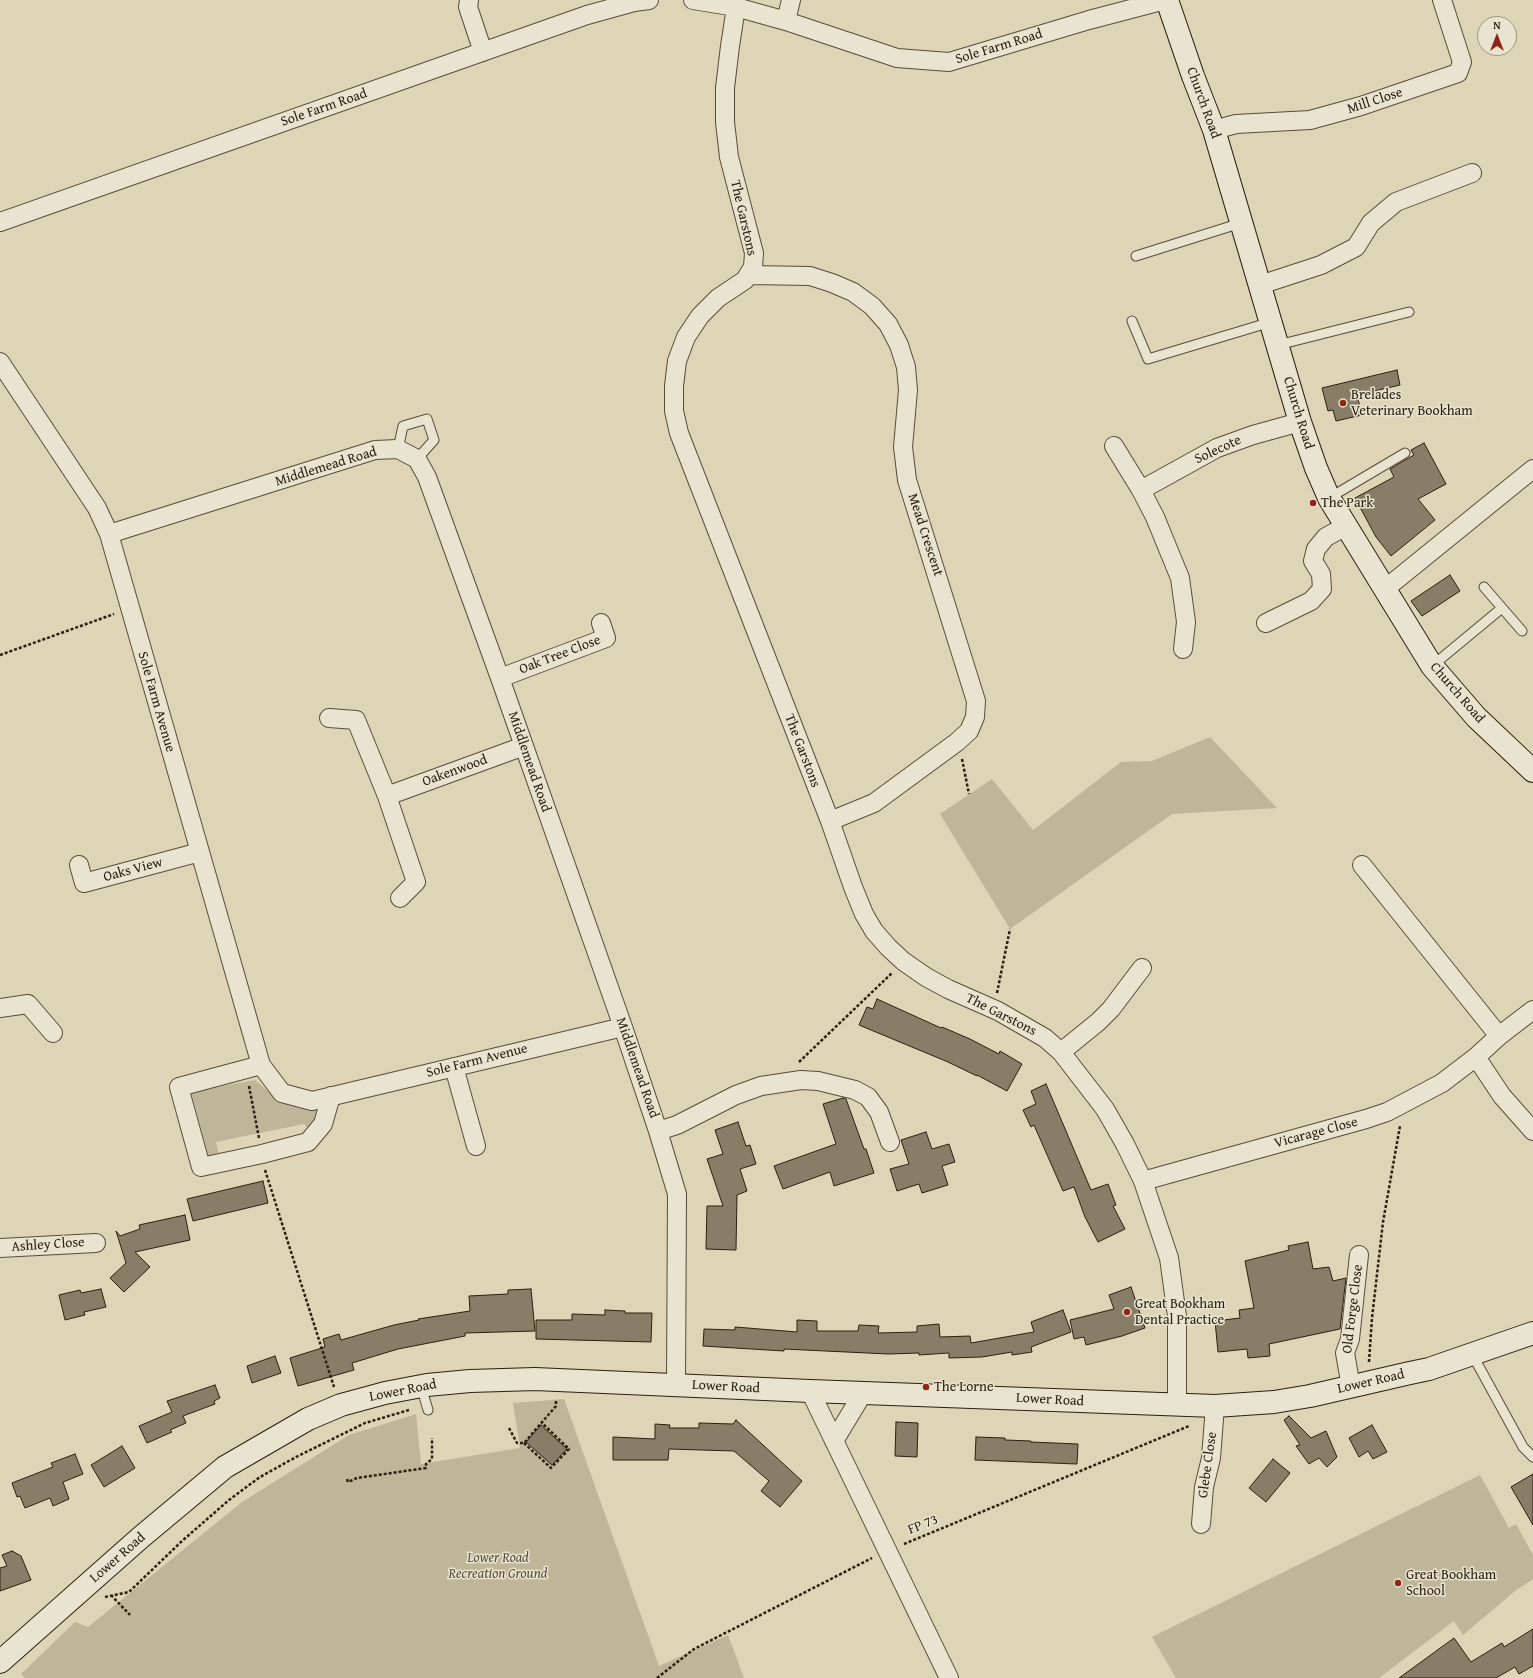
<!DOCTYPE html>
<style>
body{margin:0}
#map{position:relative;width:1533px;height:1678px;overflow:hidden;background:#ddd5b6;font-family:"Gentium Book Plus",serif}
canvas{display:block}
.north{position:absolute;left:1477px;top:16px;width:40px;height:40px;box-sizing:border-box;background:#e9e4d0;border:1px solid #9d9684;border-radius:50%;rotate:0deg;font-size:11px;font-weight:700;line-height:16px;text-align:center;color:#2b2011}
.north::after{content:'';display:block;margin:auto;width:14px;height:18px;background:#8f2418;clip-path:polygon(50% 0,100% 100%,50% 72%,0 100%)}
</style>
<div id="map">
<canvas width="1533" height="1678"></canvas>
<div class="north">N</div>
</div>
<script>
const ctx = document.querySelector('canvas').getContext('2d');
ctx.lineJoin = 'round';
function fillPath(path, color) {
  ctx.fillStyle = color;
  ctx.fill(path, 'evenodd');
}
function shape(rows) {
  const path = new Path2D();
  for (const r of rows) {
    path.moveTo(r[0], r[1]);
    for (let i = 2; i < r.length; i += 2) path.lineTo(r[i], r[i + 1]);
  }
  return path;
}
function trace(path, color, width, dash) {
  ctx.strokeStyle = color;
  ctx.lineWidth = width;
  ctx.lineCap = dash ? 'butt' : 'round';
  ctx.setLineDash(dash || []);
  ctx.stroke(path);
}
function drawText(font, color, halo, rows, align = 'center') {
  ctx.font = font + ' "Gentium Book Plus",serif';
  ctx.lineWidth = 3;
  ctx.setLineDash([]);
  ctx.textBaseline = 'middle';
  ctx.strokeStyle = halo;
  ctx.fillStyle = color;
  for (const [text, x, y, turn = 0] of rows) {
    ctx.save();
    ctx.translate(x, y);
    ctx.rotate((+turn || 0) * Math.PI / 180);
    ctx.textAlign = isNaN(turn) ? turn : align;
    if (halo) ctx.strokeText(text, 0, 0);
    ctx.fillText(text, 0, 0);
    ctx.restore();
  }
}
fillPath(shape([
 [1210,737,1277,808,1172,814,1010,929,940,814,992,779,1033,830,1121,762,1152,761],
 [255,1080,282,1103,317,1108,316,1121,307,1127,304,1124,216,1142,219,1155,209,1158,191,1092],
 [564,1399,659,1666,728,1635,744,1678,25,1678,21,1674,75,1622,88,1627,242,1502,349,1435,416,1414,421,1464,520,1448,513,1403],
 [1480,1475,1509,1528,1516,1524,1533,1555,1533,1579,1515,1591,1463,1635,1454,1621,1379,1678,1176,1678,1152,1637]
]), '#bfb69a');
const building = shape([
 [1397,370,1400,385,1357,395,1362,415,1336,421,1333,410,1328,411,1322,388,1397,370],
 [1424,443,1446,484,1418,499,1435,520,1391,556,1376,537,1355,498,1394,477,1390,469,1414,455,1411,450,1424,443],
 [1450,575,1460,591,1422,616,1411,601,1450,575],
 [877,999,941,1028,942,1027,970,1039,999,1054,1000,1051,1022,1064,1007,1091,977,1075,977,1076,948,1062,859,1025,867,1007,873,1009,877,999],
 [1046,1084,1091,1190,1108,1184,1116,1205,1113,1206,1125,1229,1098,1242,1085,1217,1074,1187,1063,1191,1034,1125,1031,1127,1023,1110,1036,1104,1031,1091,1046,1084],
 [843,1098,846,1099,864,1149,866,1149,874,1173,834,1186,830,1172,783,1189,774,1166,836,1144,823,1104,843,1098],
 [738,1122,746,1146,750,1145,756,1164,740,1169,747,1191,737,1195,736,1250,706,1249,707,1206,723,1206,707,1159,723,1154,715,1130,738,1122],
 [926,1132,932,1149,949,1144,955,1162,942,1166,948,1185,922,1193,919,1184,897,1191,890,1169,909,1164,901,1140,926,1132],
 [263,1181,268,1203,193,1221,187,1199,263,1181],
 [185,1215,190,1240,135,1252,150,1267,124,1292,110,1278,126,1263,116,1231,120,1236,140,1229,139,1225,185,1215],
 [1308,1242,1313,1269,1329,1267,1333,1281,1346,1278,1340,1329,1269,1344,1270,1356,1248,1358,1247,1349,1218,1352,1215,1321,1240,1318,1239,1310,1254,1308,1245,1261,1289,1250,1288,1246,1308,1242],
 [1131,1287,1145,1328,1122,1336,1086,1345,1084,1337,1074,1339,1070,1320,1114,1309,1109,1295,1131,1287],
 [101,1289,106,1307,84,1312,85,1315,65,1320,59,1295,80,1290,81,1293,101,1289],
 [531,1289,535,1331,465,1333,465,1336,398,1349,352,1363,354,1370,298,1386,290,1358,325,1347,323,1339,339,1334,341,1340,394,1325,419,1320,418,1319,470,1311,469,1296,508,1294,508,1290,531,1289],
 [605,1310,625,1311,625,1313,652,1313,651,1342,536,1339,536,1320,572,1320,572,1314,605,1315,605,1310],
 [1063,1310,1071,1332,1031,1347,1032,1352,1012,1355,1012,1352,982,1357,949,1358,949,1353,919,1355,919,1353,888,1354,784,1349,784,1351,703,1346,704,1329,735,1330,735,1327,797,1332,797,1320,817,1321,817,1331,858,1331,859,1325,879,1326,878,1333,917,1332,917,1326,939,1324,940,1337,970,1336,971,1343,1034,1332,1031,1322,1063,1310],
 [275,1356,281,1373,252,1383,247,1366,275,1356],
 [215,1385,220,1398,214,1401,215,1404,183,1416,186,1423,170,1430,172,1432,147,1443,139,1426,172,1412,167,1401,215,1385],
 [1289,1416,1311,1438,1326,1431,1337,1457,1327,1467,1319,1458,1309,1464,1296,1446,1300,1445,1284,1420,1289,1416],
 [736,1420,802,1481,780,1507,761,1491,769,1481,734,1451,669,1449,668,1460,613,1460,613,1437,655,1439,655,1424,670,1425,669,1428,699,1428,699,1423,733,1424,736,1420],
 [896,1422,918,1423,917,1457,895,1456,896,1422],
 [541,1425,567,1449,552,1465,526,1442,541,1425],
 [1372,1425,1387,1452,1373,1459,1368,1451,1359,1457,1349,1438,1372,1425],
 [976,1437,1005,1438,1005,1440,1031,1441,1031,1442,1078,1444,1077,1464,975,1460,976,1437],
 [122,1446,135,1468,104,1487,91,1465,122,1446],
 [75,1454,83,1474,63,1482,69,1499,53,1506,50,1498,25,1508,20,1496,17,1497,12,1483,53,1467,51,1463,75,1454],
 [1273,1459,1290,1473,1266,1502,1249,1488,1273,1459],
 [1533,1474,1533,1525,1511,1487,1533,1474],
 [12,1551,21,1556,31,1580,0,1591,0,1568,7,1566,2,1555,12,1551],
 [1533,1629,1533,1666,1519,1674,1515,1667,1496,1678,1399,1678,1454,1638,1471,1662,1502,1643,1504,1647,1533,1629]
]);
fillPath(building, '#887e67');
trace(building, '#2b2011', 1);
const lane = shape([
 [1136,256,1241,223],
 [1132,321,1148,359,1271,322],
 [1278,345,1409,312],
 [398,449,403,426,427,419,434,440,417,459],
 [1329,498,1405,453],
 [1484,587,1522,631],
 [1432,666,1502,608],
 [1472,1354,1523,1447,1533,1457],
 [421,1386,428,1410]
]);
const street = shape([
 [469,0,468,7,483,52],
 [693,0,736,7,786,21,897,58,949,62,1089,20,1165,0],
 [736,7,730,46,725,88,725,122,729,157,754,253,753,267,745,280,718,298,700,316,686,337,677,361,674,386,674,411,679,433,830,821,853,887,864,914,874,931,888,947,903,961,926,977,948,989,998,1011,1045,1038,1061,1052,1105,1109,1125,1144,1143,1181,1169,1258,1177,1316,1177,1406],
 [786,21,791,0],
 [1214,130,1236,124,1310,120,1361,106,1458,73,1462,62,1442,0],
 [0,222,587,15,634,2,649,0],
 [749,275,810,276,832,283,853,292,872,306,888,324,899,345,906,367,908,390,903,447,907,480,976,701,975,717,969,731,957,742,874,803,830,821],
 [1260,285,1321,265,1356,247,1371,223,1396,202,1472,173],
 [0,362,97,508,109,534,261,1065,282,1093,312,1101,623,1027],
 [1114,446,1141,490,1155,517,1180,578,1186,622,1183,649],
 [1141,490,1217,448,1253,435,1300,422],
 [109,534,375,450,398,449,417,459,427,477,500,678,623,1027,658,1131,677,1194,676,1385],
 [1385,589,1533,469],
 [1266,623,1311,601,1322,589,1321,574,1313,561,1316,549,1326,537,1346,526],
 [500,678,606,638,601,623],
 [329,718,356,720,387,796,524,746],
 [387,796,416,882,400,898],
 [79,865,84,883,200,852],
 [0,1008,28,1004,53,1033],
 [1499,1036,1533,1010],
 [1061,1052,1098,1022,1111,1009,1142,968],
 [1476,1057,1502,1096,1533,1131],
 [261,1065,179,1087,201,1167,262,1154,308,1142,323,1124,331,1096],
 [454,1067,476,1146],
 [658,1131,677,1125,736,1095,761,1086,801,1080,818,1081,855,1090,868,1097,879,1112,890,1142],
 [1143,1181,1366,1119,1387,1112,1442,1083,1476,1057,1499,1036,1362,865],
 [0,1248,96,1243],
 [1351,1387,1345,1353,1350,1339,1359,1255],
 [810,1391,949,1678],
 [834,1441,863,1393],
 [1201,1524,1204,1487,1211,1458,1215,1406]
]);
const secondary = shape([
 [1167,0,1193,76,1214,130,1300,422,1316,468,1329,498,1432,666,1476,717,1533,771],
 [0,1662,140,1538,225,1467,308,1419,341,1405,385,1393,427,1385,470,1381,535,1379,810,1391,1215,1406,1274,1402,1310,1396,1410,1373,1429,1369,1533,1333]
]);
trace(lane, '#584d3a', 11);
trace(street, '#584d3a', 20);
trace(secondary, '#2b2011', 24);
trace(shape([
 [0,655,114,614],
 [962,759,969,794],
 [997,993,1010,929],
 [799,1062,892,973],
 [249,1086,259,1138],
 [265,1170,334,1387],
 [1369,1362,1372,1318,1383,1222,1400,1126],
 [509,1428,517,1443,524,1443,556,1406,556,1399],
 [524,1443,551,1468,569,1449,542,1423],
 [347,1479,348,1482,357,1478,426,1468,426,1464,432,1459,432,1438],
 [904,1544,1189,1426],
 [111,1595,130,1615],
 [105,1597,129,1592,182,1541,229,1500,260,1477,296,1457,365,1423,409,1410],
 [657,1678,694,1649,872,1558]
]), '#2b2011', 2.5, [3, 2]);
trace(lane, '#e9e4d0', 9);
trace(street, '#e9e4d0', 18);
trace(secondary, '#e9e4d0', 22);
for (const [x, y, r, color] of [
 [1343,403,4,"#8f2418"],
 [1313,503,4,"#8f2418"],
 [1127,1312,4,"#8f2418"],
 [926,1387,4,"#8f2418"],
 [1398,1583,4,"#8f2418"]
]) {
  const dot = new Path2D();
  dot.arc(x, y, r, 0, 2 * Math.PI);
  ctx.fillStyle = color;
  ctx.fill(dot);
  trace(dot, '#e9e4d0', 1.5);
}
drawText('14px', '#2b2011', '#e9e4d0', [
 ["Sole Farm Road",999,47,-17],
 ["Mill Close",1375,101,-18],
 ["Church Road",1203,103,70],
 ["Sole Farm Road",324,108,-19],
 ["The Garstons",743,218,77],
 ["Church Road",1298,413,73],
 ["Solecote",1218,450,-25],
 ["Middlemead Road",326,467,-17],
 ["Mead Crescent",925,535,72],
 ["Oak Tree Close",560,655,-21],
 ["Church Road",1457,693,49],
 ["Sole Farm Avenue",156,702,74],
 ["The Garstons",802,751,69],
 ["Middlemead Road",529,762,71],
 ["Oakenwood",455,771,-20],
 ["Oaks View",133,870,-15],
 ["The Garstons",1001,1015,27],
 ["Sole Farm Avenue",477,1061,-14],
 ["Middlemead Road",637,1068,71],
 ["Vicarage Close",1316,1133,-15],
 ["Ashley Close",48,1245,-4],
 ["Old Forge Close",1353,1309,-83],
 ["Lower Road",1371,1382,-13],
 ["Lower Road",726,1387,3],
 ["Lower Road",403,1391,-11],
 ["Lower Road",1050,1400,3],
 ["Glebe Close",1208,1465,-82],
 ["FP 73",923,1525,-22],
 ["Lower Road",118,1558,-41]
]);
drawText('14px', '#2b2011', '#e9e4d0', [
 ["Brelades",1351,395],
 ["Veterinary Bookham",1351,411],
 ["The Park",1321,503],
 ["Great Bookham",1135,1304],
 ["Dental Practice",1135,1320],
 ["The Lorne",934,1387],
 ["Great Bookham",1406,1575],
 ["School",1406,1591]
], 'left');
drawText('italic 14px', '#574d3a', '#e9e4d0', [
 ["Lower Road",498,1558],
 ["Recreation Ground",498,1574]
]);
</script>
